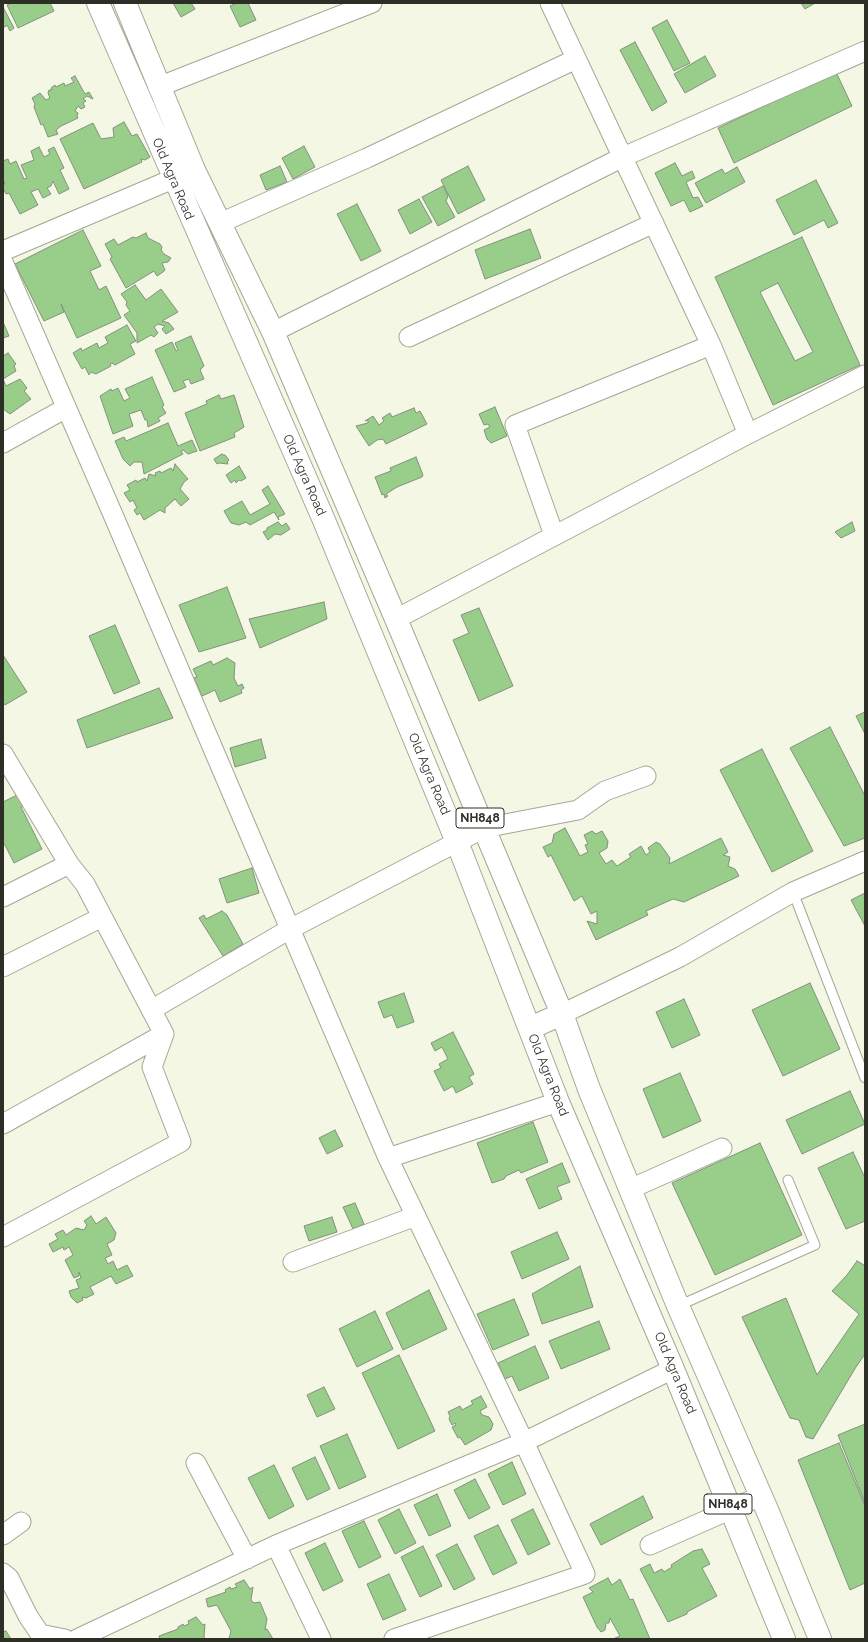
<!DOCTYPE html>
<style>
body{margin:0}
#map{position:relative;width:868px;height:1642px;overflow:hidden;background:#f3f7e3;font-family:Raleway,sans-serif}
canvas{display:block}
.frame{position:absolute;inset:0;border:4px solid #2d2f27;pointer-events:none}
</style>
<div id="map">
<canvas width="868" height="1642"></canvas>
<div class="frame"></div>
</div>
<script>
const ctx = document.querySelector('canvas').getContext('2d');
ctx.lineJoin = 'round';
function fillPath(path, color) {
  ctx.fillStyle = color;
  ctx.fill(path, 'evenodd');
}
function shape(rows) {
  const path = new Path2D();
  for (const r of rows) {
    path.moveTo(r[0], r[1]);
    for (let i = 2; i < r.length; i += 2) path.lineTo(r[i], r[i + 1]);
  }
  return path;
}
function trace(path, color, width, dash) {
  ctx.strokeStyle = color;
  ctx.lineWidth = width;
  ctx.lineCap = dash ? 'butt' : 'round';
  ctx.setLineDash(dash || []);
  ctx.stroke(path);
}
function drawText(font, color, halo, rows, align = 'center') {
  ctx.font = font + ' Raleway,sans-serif';
  ctx.lineWidth = 3;
  ctx.setLineDash([]);
  ctx.textBaseline = 'middle';
  ctx.strokeStyle = halo;
  ctx.fillStyle = color;
  for (const [text, x, y, turn = 0] of rows) {
    ctx.save();
    ctx.translate(x, y);
    ctx.rotate((+turn || 0) * Math.PI / 180);
    ctx.textAlign = isNaN(turn) ? turn : align;
    if (halo) ctx.strokeText(text, 0, 0);
    ctx.fillText(text, 0, 0);
    ctx.restore();
  }
}
const building = shape([
 [12,3,50,3,54,11,18,28,7,5,12,3],
 [173,3,191,3,195,9,181,17,173,3],
 [237,3,248,3,256,20,240,27,230,6,237,3],
 [801,3,815,3,805,9,801,3],
 [3,7,14,28,10,31,7,25,5,27,3,26,3,7],
 [667,20,690,63,674,71,652,28,667,20],
 [635,42,667,102,652,111,620,50,635,42],
 [705,56,716,76,685,93,674,74,705,56],
 [836,72,852,106,734,163,718,128,836,72],
 [75,76,85,94,89,92,93,99,87,96,83,99,86,101,83,103,85,107,81,109,78,106,75,111,78,113,77,116,78,118,61,126,56,130,58,134,48,137,43,124,41,125,34,107,35,104,32,98,40,93,46,100,50,98,48,93,49,90,52,90,51,88,55,85,56,87,64,83,65,86,74,82,71,78,75,76],
 [124,122,132,136,137,134,150,157,145,160,141,159,142,162,84,189,60,139,93,123,101,139,114,137,113,128,124,122],
 [304,146,315,167,293,179,282,158,304,146],
 [39,147,44,157,50,154,48,150,54,147,64,168,60,170,69,189,59,194,53,181,51,186,47,188,51,194,43,198,38,189,31,192,38,205,20,214,9,193,6,194,3,188,3,185,5,184,3,179,3,161,8,159,10,164,16,161,24,179,27,178,21,165,34,160,31,151,39,147],
 [675,163,682,176,692,171,695,178,686,182,693,198,698,197,703,206,690,212,684,200,671,206,655,173,675,163],
 [280,166,287,182,266,190,260,175,280,166],
 [468,166,485,200,458,214,441,180,468,166],
 [737,167,745,182,706,203,695,183,722,169,725,174,737,167],
 [816,180,838,223,828,228,824,220,794,235,776,200,816,180],
 [443,186,448,196,446,201,455,217,438,226,422,197,443,186],
 [419,199,432,222,410,234,398,210,419,199],
 [357,204,381,251,361,261,337,214,357,204],
 [530,229,541,258,485,279,475,250,530,229],
 [83,230,101,266,90,271,99,290,106,286,121,318,77,338,61,304,64,312,44,321,15,264,83,230],
 [146,233,148,238,160,244,162,247,161,250,164,254,171,258,168,262,162,263,165,270,163,272,157,276,154,271,126,288,110,259,112,257,105,244,114,239,118,245,133,237,136,238,146,233],
 [802,237,860,365,773,405,715,277,802,237],
 [778,283,813,352,795,361,760,292,778,283],
 [135,285,146,300,161,289,178,312,162,321,169,323,174,329,166,334,162,329,165,326,158,324,154,327,158,333,154,337,151,335,137,343,137,333,124,315,130,311,126,305,127,302,121,294,135,285],
 [3,322,9,336,3,338,3,322],
 [127,325,136,341,130,344,135,354,115,365,112,363,110,364,111,366,96,374,91,372,89,375,85,367,82,369,73,353,81,348,82,351,97,343,99,348,108,343,105,337,127,325],
 [191,336,204,366,200,370,204,379,191,384,189,379,183,381,186,387,174,392,155,350,172,342,176,351,178,350,175,343,191,336],
 [8,353,16,364,14,366,16,371,3,379,3,356,8,353],
 [152,377,164,405,162,407,166,413,158,418,160,421,148,427,147,420,145,420,141,410,129,414,133,426,113,434,100,396,111,389,112,391,118,388,124,401,130,398,125,389,152,377],
 [3,379,6,386,20,379,27,388,24,391,31,399,10,414,3,409,3,379],
 [219,395,221,399,234,395,244,427,234,433,235,437,200,451,185,413,207,404,206,401,219,395],
 [495,407,507,436,491,443,487,439,484,430,490,427,488,424,484,425,479,414,495,407],
 [414,408,416,413,420,411,427,424,386,444,383,439,377,440,369,446,356,426,368,423,368,420,365,421,373,416,379,425,384,421,382,418,390,413,392,417,414,408],
 [168,423,178,446,192,440,197,451,188,454,183,450,181,451,183,454,144,474,142,462,134,462,130,466,123,459,115,441,124,437,126,441,168,423],
 [222,454,223,455,225,455,229,460,227,462,228,464,219,463,217,464,214,459,222,454],
 [416,457,423,475,422,477,397,487,386,494,388,496,385,498,384,494,382,495,375,477,391,471,390,468,416,457],
 [175,464,188,479,184,482,180,489,189,499,181,506,175,499,165,508,165,513,160,510,144,520,140,513,137,515,134,510,137,508,133,500,130,502,124,493,130,490,127,485,136,480,137,482,145,478,147,481,149,474,156,476,155,473,160,471,161,473,171,468,173,471,175,464],
 [239,466,246,478,241,481,239,480,236,483,235,480,231,483,226,475,239,466],
 [268,486,285,514,278,517,279,520,274,512,250,525,246,522,239,525,231,523,224,511,242,501,250,515,270,504,262,490,268,486],
 [278,522,282,526,286,523,290,529,281,535,275,534,268,540,263,532,267,530,267,528,278,522],
 [852,522,855,531,841,538,835,532,852,522],
 [227,587,246,638,199,652,179,605,227,587],
 [324,602,327,619,260,648,249,619,324,602],
 [479,608,513,686,479,701,453,640,469,633,461,615,479,608],
 [115,625,140,683,114,694,89,636,115,625],
 [3,655,27,692,5,705,3,702,3,655],
 [227,658,235,663,234,678,238,686,242,684,244,688,241,690,242,693,220,702,215,690,202,696,194,678,197,677,193,669,211,661,213,665,227,658],
 [159,688,173,718,87,748,77,720,159,688],
 [865,712,865,734,856,716,865,712],
 [830,727,865,796,865,838,844,846,790,748,830,727],
 [261,739,266,758,235,767,230,748,261,739],
 [762,749,813,851,772,872,720,770,762,749],
 [21,793,26,804,21,807,42,849,14,863,5,845,3,844,3,802,21,793],
 [565,828,580,856,588,852,585,845,588,844,584,835,592,831,596,834,602,831,608,841,607,848,599,853,606,864,612,860,617,866,631,857,629,854,641,846,646,855,650,852,648,848,656,842,660,844,670,858,669,864,721,838,728,852,723,855,730,857,728,866,735,869,739,876,684,902,673,899,646,911,648,915,596,940,587,921,597,924,597,911,591,914,582,896,574,901,551,855,548,857,543,847,552,843,554,834,565,828],
 [252,868,259,893,227,903,219,879,252,868],
 [865,893,865,926,851,900,865,893],
 [222,911,227,915,243,944,223,956,199,918,204,915,206,919,222,911],
 [810,983,840,1049,783,1076,752,1010,810,983],
 [404,993,414,1022,397,1028,392,1015,384,1018,378,1002,404,993],
 [684,999,700,1035,672,1048,656,1012,684,999],
 [453,1032,474,1074,469,1077,473,1084,456,1093,453,1086,444,1091,434,1071,441,1068,439,1064,448,1059,442,1047,435,1051,431,1043,453,1032],
 [680,1073,701,1121,663,1138,643,1089,680,1073],
 [850,1091,865,1124,802,1154,786,1120,850,1091],
 [533,1122,548,1162,521,1173,519,1170,506,1176,504,1179,492,1183,477,1143,533,1122],
 [335,1130,343,1146,327,1154,319,1138,335,1130],
 [760,1143,802,1235,715,1275,672,1183,760,1143],
 [853,1152,865,1178,865,1221,846,1229,818,1168,853,1152],
 [562,1163,570,1182,557,1187,562,1199,539,1209,526,1179,562,1163],
 [355,1203,364,1224,353,1229,343,1207,355,1203],
 [91,1216,96,1224,106,1217,116,1233,114,1240,107,1244,112,1255,105,1258,108,1264,113,1261,117,1270,127,1265,133,1276,116,1284,111,1276,90,1287,94,1294,86,1298,82,1297,83,1300,77,1303,71,1297,69,1291,79,1288,76,1280,81,1278,79,1272,79,1276,74,1278,65,1260,73,1255,69,1247,64,1250,63,1247,53,1252,49,1244,58,1239,55,1234,63,1230,66,1235,76,1228,84,1230,87,1225,84,1221,91,1216],
 [332,1217,337,1232,309,1241,304,1226,332,1217],
 [557,1232,569,1259,522,1279,511,1252,557,1232],
 [857,1261,864,1265,865,1264,865,1354,856,1367,813,1439,806,1437,799,1420,790,1418,742,1317,786,1298,817,1375,859,1314,832,1291,847,1275,857,1261],
 [580,1266,593,1307,542,1324,532,1294,580,1266],
 [429,1290,447,1329,403,1350,386,1313,429,1290],
 [514,1299,529,1335,493,1350,477,1314,514,1299],
 [375,1311,393,1349,357,1367,339,1329,375,1311],
 [599,1321,610,1349,561,1369,549,1341,599,1321],
 [535,1346,549,1378,519,1391,512,1376,505,1379,498,1363,535,1346],
 [399,1355,435,1431,398,1449,362,1373,399,1355],
 [324,1387,335,1409,317,1417,307,1395,324,1387],
 [481,1396,487,1407,480,1411,482,1415,489,1417,493,1424,491,1430,465,1445,460,1437,458,1438,452,1427,456,1425,455,1423,452,1425,449,1419,450,1416,448,1412,460,1406,462,1410,473,1404,471,1401,481,1396],
 [865,1424,865,1503,838,1435,865,1424],
 [347,1434,366,1477,339,1489,320,1446,347,1434],
 [839,1443,865,1506,865,1583,850,1590,798,1460,839,1443],
 [315,1457,330,1489,307,1500,292,1468,315,1457],
 [512,1462,526,1494,503,1505,488,1474,512,1462],
 [274,1465,294,1506,269,1519,248,1478,274,1465],
 [475,1479,490,1508,469,1519,454,1490,475,1479],
 [437,1494,451,1526,429,1536,414,1505,437,1494],
 [643,1496,653,1518,601,1545,590,1524,643,1496],
 [399,1509,416,1543,395,1554,378,1520,399,1509],
 [533,1509,550,1544,528,1555,511,1520,533,1509],
 [364,1521,381,1557,359,1568,342,1531,364,1521],
 [498,1525,517,1563,493,1575,474,1536,498,1525],
 [325,1543,343,1581,323,1591,305,1553,325,1543],
 [457,1544,475,1579,454,1590,436,1555,457,1544],
 [423,1546,442,1586,420,1597,401,1557,423,1546],
 [702,1549,710,1564,702,1568,717,1596,687,1612,687,1614,668,1622,640,1569,650,1564,654,1573,662,1569,664,1572,672,1567,671,1565,693,1551,702,1549],
 [389,1574,406,1610,383,1620,367,1584,389,1574],
 [608,1578,612,1585,620,1579,630,1600,633,1599,650,1639,613,1639,620,1636,610,1618,609,1623,606,1623,605,1630,601,1632,597,1627,583,1597,593,1592,589,1588,608,1578],
 [244,1580,250,1589,253,1587,251,1600,254,1603,260,1602,267,1619,265,1630,267,1629,273,1639,229,1639,231,1631,217,1605,208,1607,206,1599,226,1592,225,1590,230,1587,231,1589,237,1587,235,1584,244,1580],
 [196,1617,203,1625,205,1624,204,1637,206,1639,160,1639,159,1636,178,1629,178,1627,183,1624,184,1626,189,1624,188,1621,196,1617],
 [6,1631,11,1639,3,1639,3,1632,6,1631]
]);
fillPath(building, '#98ce89');
trace(building, '#83907f', 1);
const service = shape([
 [793,892,865,1078],
 [678,1306,815,1245,788,1180]
]);
const minor = shape([
 [550,3,711,345,748,434],
 [158,87,372,3],
 [220,223,367,158,576,59],
 [3,251,187,173],
 [3,262,114,517,388,1158],
 [273,332,623,157,865,51],
 [409,337,654,223],
 [3,443,66,408],
 [554,535,515,425,711,345],
 [396,619,748,434,865,375],
 [3,754,69,864,85,884,164,1034,152,1067,181,1142,3,1237],
 [3,897,69,864],
 [3,967,102,917],
 [151,1010,290,929,484,828,578,810,605,791,646,776],
 [562,1014,680,957,793,892,865,861],
 [3,1124,164,1034],
 [630,1189,722,1148],
 [293,1262,416,1216],
 [196,1463,247,1559],
 [3,1535,21,1522],
 [276,1545,321,1639],
 [650,1545,761,1496],
 [3,1573,9,1578,28,1616,40,1634,65,1639],
 [77,1639,276,1545,524,1442,673,1369],
 [394,1639,585,1574,524,1442,388,1158,558,1102]
]);
const trunk = shape([
 [98,3,323,518,457,842,558,1102,673,1369,784,1639],
 [125,3,194,170,273,332,396,619,562,1014,589,1089,678,1306,768,1512,820,1639],
 [530,1028,562,1014]
]);
trace(service, '#a3a894', 11);
trace(minor, '#a3a894', 21);
trace(trunk, '#a3a894', 24);
trace(service, '#fff', 9);
trace(minor, '#fff', 19);
trace(trunk, '#fff', 22);
for (const [x, y, w] of [
 [480,818,48],
 [728,1504,48]
]) {
  const box = new Path2D();
  box.roundRect(x - w / 2, y - 10, w, 20, 3);
  ctx.fillStyle = '#fff';
  ctx.fill(box);
  trace(box, '#2d2f27', 1);
}
drawText('bold 12px', '#2d2f27', null, [
 ["NH848",480,818],
 ["NH848",728,1504]
]);
drawText('13px', '#2d2f27', '#fff', [
 ["Old Agra Road",173,179,67],
 ["Old Agra Road",304,475,66],
 ["Old Agra Road",429,774,67],
 ["Old Agra Road",548,1075,68],
 ["Old Agra Road",675,1373,67]
]);
</script>
